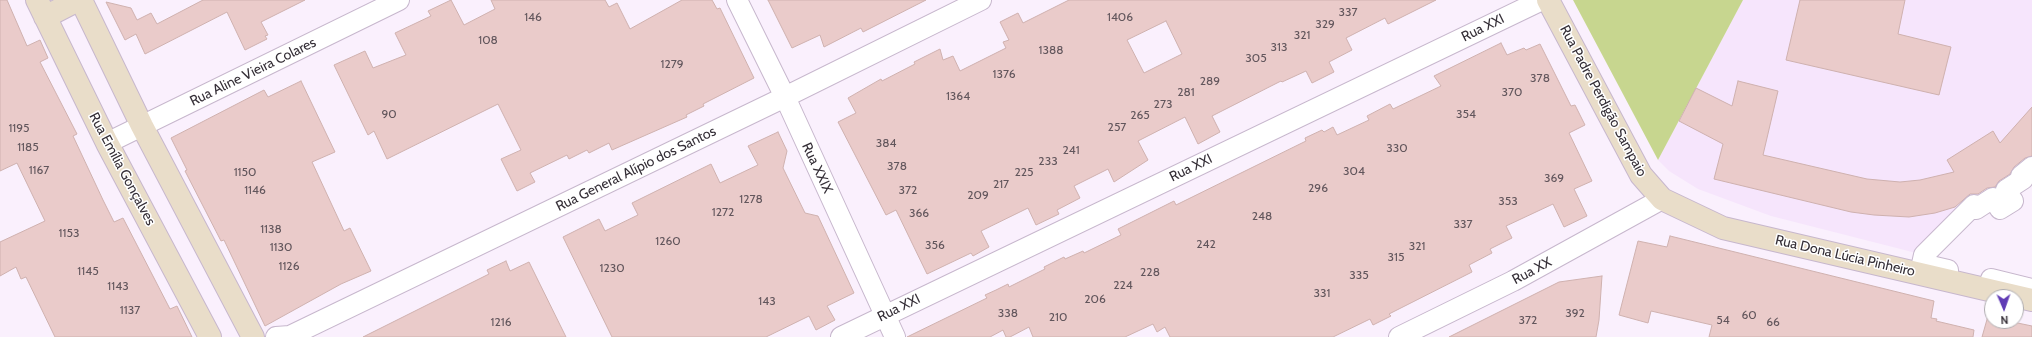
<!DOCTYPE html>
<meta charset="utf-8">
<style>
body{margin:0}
#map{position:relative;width:2032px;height:337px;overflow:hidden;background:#faf0fd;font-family:Cabin,sans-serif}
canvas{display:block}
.north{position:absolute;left:1984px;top:289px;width:40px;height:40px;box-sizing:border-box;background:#fff;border:1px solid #aeacaf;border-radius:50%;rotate:178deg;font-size:11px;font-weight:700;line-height:16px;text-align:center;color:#352f37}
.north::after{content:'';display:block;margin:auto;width:14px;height:18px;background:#603cb5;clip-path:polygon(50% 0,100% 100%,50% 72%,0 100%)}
</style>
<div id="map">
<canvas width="2032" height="337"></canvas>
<div class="north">N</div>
</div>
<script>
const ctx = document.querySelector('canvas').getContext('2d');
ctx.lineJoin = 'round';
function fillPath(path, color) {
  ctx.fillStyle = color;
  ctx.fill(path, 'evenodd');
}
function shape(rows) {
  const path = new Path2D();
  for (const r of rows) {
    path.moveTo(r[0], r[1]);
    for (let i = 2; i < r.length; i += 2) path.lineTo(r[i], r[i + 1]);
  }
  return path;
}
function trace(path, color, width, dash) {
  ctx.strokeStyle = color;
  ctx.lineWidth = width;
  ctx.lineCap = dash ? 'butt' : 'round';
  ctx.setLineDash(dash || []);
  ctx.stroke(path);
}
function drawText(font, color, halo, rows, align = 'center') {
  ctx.font = font + ' Cabin,sans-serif';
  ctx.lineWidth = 3;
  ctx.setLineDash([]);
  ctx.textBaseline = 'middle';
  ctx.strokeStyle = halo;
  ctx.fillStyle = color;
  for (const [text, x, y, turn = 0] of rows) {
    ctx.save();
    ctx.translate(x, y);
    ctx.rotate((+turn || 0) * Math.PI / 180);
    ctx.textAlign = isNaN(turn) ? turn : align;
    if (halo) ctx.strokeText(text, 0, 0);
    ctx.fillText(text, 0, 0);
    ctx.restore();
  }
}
fillPath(shape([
 [1743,0,2032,0,2032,167,1924,255,1771,216,1698,189,1669,171,1658,160]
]), '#f6e5fc');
fillPath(shape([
 [1573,0,1743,0,1658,160]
]), '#c7d68f');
const building = shape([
 [0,0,7,0,27,46,40,40,48,58,40,62,77,134,73,136,103,200,114,222,123,218,170,309,177,306,192,337,55,337,26,277,21,279,16,267,0,276,0,242,45,221,17,163,0,171,0,0],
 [203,0,305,0,261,22,268,35,265,36,267,39,245,50,227,12,145,54,136,34,125,40,106,2,131,8,137,20,151,13,157,24,203,0],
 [451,0,464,25,495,9,491,0,605,0,609,7,617,3,630,29,682,0,712,0,717,9,720,8,754,78,703,104,704,106,686,115,687,117,612,150,609,143,589,153,587,150,569,159,567,155,530,173,535,182,517,191,501,159,521,150,498,104,387,159,374,131,368,135,334,65,365,51,373,68,406,55,395,33,431,16,428,11,451,0],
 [768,0,926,0,863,32,861,28,824,47,820,35,792,48,768,0],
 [1069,0,1436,0,1388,24,1385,18,1346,38,1352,50,1329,62,1334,72,1312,83,1306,71,1282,82,1281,81,1212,116,1220,132,1198,144,1185,117,1138,141,1148,160,1114,182,1108,169,1074,186,1080,198,1057,210,1059,214,1036,225,1028,208,981,231,989,247,973,256,971,253,927,274,896,210,886,215,838,122,856,113,848,98,881,79,882,81,915,64,914,62,940,49,943,60,953,56,960,71,1006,48,1003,42,1009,40,1000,22,1018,13,1023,23,1069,0],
 [1166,21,1182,54,1144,73,1127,40,1166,21],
 [1800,0,1905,0,1898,34,1951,47,1939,95,1786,60,1800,0],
 [1501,43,1507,55,1524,48,1526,50,1540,44,1571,106,1575,105,1585,125,1569,133,1592,181,1574,189,1587,216,1564,227,1553,204,1506,226,1512,238,1490,249,1492,253,1469,265,1472,272,1389,314,1391,316,1373,325,1370,319,1333,337,1170,337,1165,327,1157,332,1153,324,1125,337,1033,337,1029,327,1010,337,1006,337,1003,330,990,337,907,337,987,298,985,295,996,290,1008,284,1009,287,1045,269,1044,267,1064,257,1065,259,1083,251,1084,253,1121,235,1118,229,1174,201,1176,205,1306,141,1305,138,1322,130,1324,132,1333,127,1337,135,1369,120,1367,116,1390,104,1393,109,1441,86,1434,76,1501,43],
 [301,81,335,152,312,162,344,231,350,228,371,271,341,284,265,326,224,240,221,241,185,171,187,170,171,138,264,90,268,97,301,81],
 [1738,81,1778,91,1763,155,1867,179,1900,182,1920,180,1954,172,1947,160,1993,131,2000,143,2032,107,2032,156,2025,158,2014,167,2010,174,1999,181,1995,187,1987,188,1978,194,1970,194,1955,207,1935,213,1909,217,1874,215,1851,212,1714,179,1723,144,1679,121,1696,88,1732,106,1738,81],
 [778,132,787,151,783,168,805,213,818,216,854,293,827,306,835,320,816,330,809,316,766,337,612,337,563,237,599,219,605,231,638,215,632,203,711,164,720,183,758,165,748,146,778,132],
 [1670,236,1934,301,1931,318,1937,319,1936,321,1974,330,1973,337,1709,337,1712,325,1651,311,1648,323,1619,315,1638,241,1667,247,1670,236],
 [506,261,510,271,529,262,566,337,363,337,489,274,487,270,506,261],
 [1602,276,1599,320,1596,337,1449,337,1559,282,1602,276],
 [1988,316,1992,317,1992,321,2008,321,2032,326,2032,337,1982,337,1988,316]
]);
fillPath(building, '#eacbca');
trace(building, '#cfb1af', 1);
const street = shape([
 [737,0,785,97,895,337],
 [107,143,399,0],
 [1948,270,1922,264,1924,255,1974,205,1976,209,1993,198,2000,209,2013,201,2006,190,2023,179,2021,176,2032,167],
 [1991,279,2032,289],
 [276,337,290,336,785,97,981,0],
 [841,337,1542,0],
 [1399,337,1513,281,1662,199]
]);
const secondary = shape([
 [37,0,107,143,210,337],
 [81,0,142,126,253,337],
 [1548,0,1641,175,1662,199,1723,228,2032,300],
 [45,17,78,0]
]);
trace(street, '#c7b7cd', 22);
trace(secondary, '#c7b7cd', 24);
trace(street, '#fff', 20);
trace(secondary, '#e9ddc9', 22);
drawText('12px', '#62565c', null, [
 ["337",1348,12],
 ["146",533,17],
 ["1406",1120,17],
 ["329",1325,24],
 ["321",1302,35],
 ["108",488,40],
 ["313",1279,47],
 ["1388",1051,50],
 ["305",1256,58],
 ["1279",672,64],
 ["1376",1004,74],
 ["378",1540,78],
 ["289",1210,81],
 ["281",1186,92],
 ["370",1512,92],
 ["1364",958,96],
 ["273",1163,104],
 ["90",389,114],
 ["354",1466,114],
 ["265",1140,115],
 ["257",1117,127],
 ["1195",19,128],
 ["384",886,143],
 ["1185",28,147],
 ["330",1397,148],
 ["241",1071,150],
 ["233",1048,161],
 ["378",897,166],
 ["1167",39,170],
 ["304",1354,171],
 ["1150",245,172],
 ["225",1024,172],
 ["369",1554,178],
 ["217",1001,184],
 ["296",1318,188],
 ["1146",255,190],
 ["372",908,190],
 ["209",978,195],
 ["1278",751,199],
 ["353",1508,201],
 ["1272",723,212],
 ["366",919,213],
 ["248",1262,216],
 ["337",1463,224],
 ["1138",271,229],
 ["1153",69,233],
 ["1260",668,241],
 ["242",1206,244],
 ["356",935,245],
 ["321",1417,246],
 ["1130",281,247],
 ["315",1396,257],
 ["1126",289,266],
 ["1230",612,268],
 ["1145",88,271],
 ["228",1150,272],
 ["335",1359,275],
 ["224",1123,285],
 ["1143",118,286],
 ["331",1322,293],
 ["206",1095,299],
 ["143",767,301],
 ["1137",130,310],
 ["338",1008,313],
 ["392",1575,313],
 ["60",1749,315],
 ["210",1058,317],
 ["372",1528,320],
 ["54",1723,320],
 ["1216",501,322],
 ["66",1773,322]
]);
drawText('14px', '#352f37', '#fff', [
 ["Rua XXI",1483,28,-26],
 ["Rua Aline Vieira Colares",253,72,-26],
 ["Rua Padre Perdigão Sampaio",1603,101,62],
 ["Rua XXIX",817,168,65],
 ["Rua XXI",1191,168,-26],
 ["Rua Emília Gonçalves",122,169,62],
 ["Rua General Alípio dos Santos",636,169,-26],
 ["Rua Dona Lúcia Pinheiro",1845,256,13],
 ["Rua XX",1532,271,-28],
 ["Rua XXI",899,308,-26]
]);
</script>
